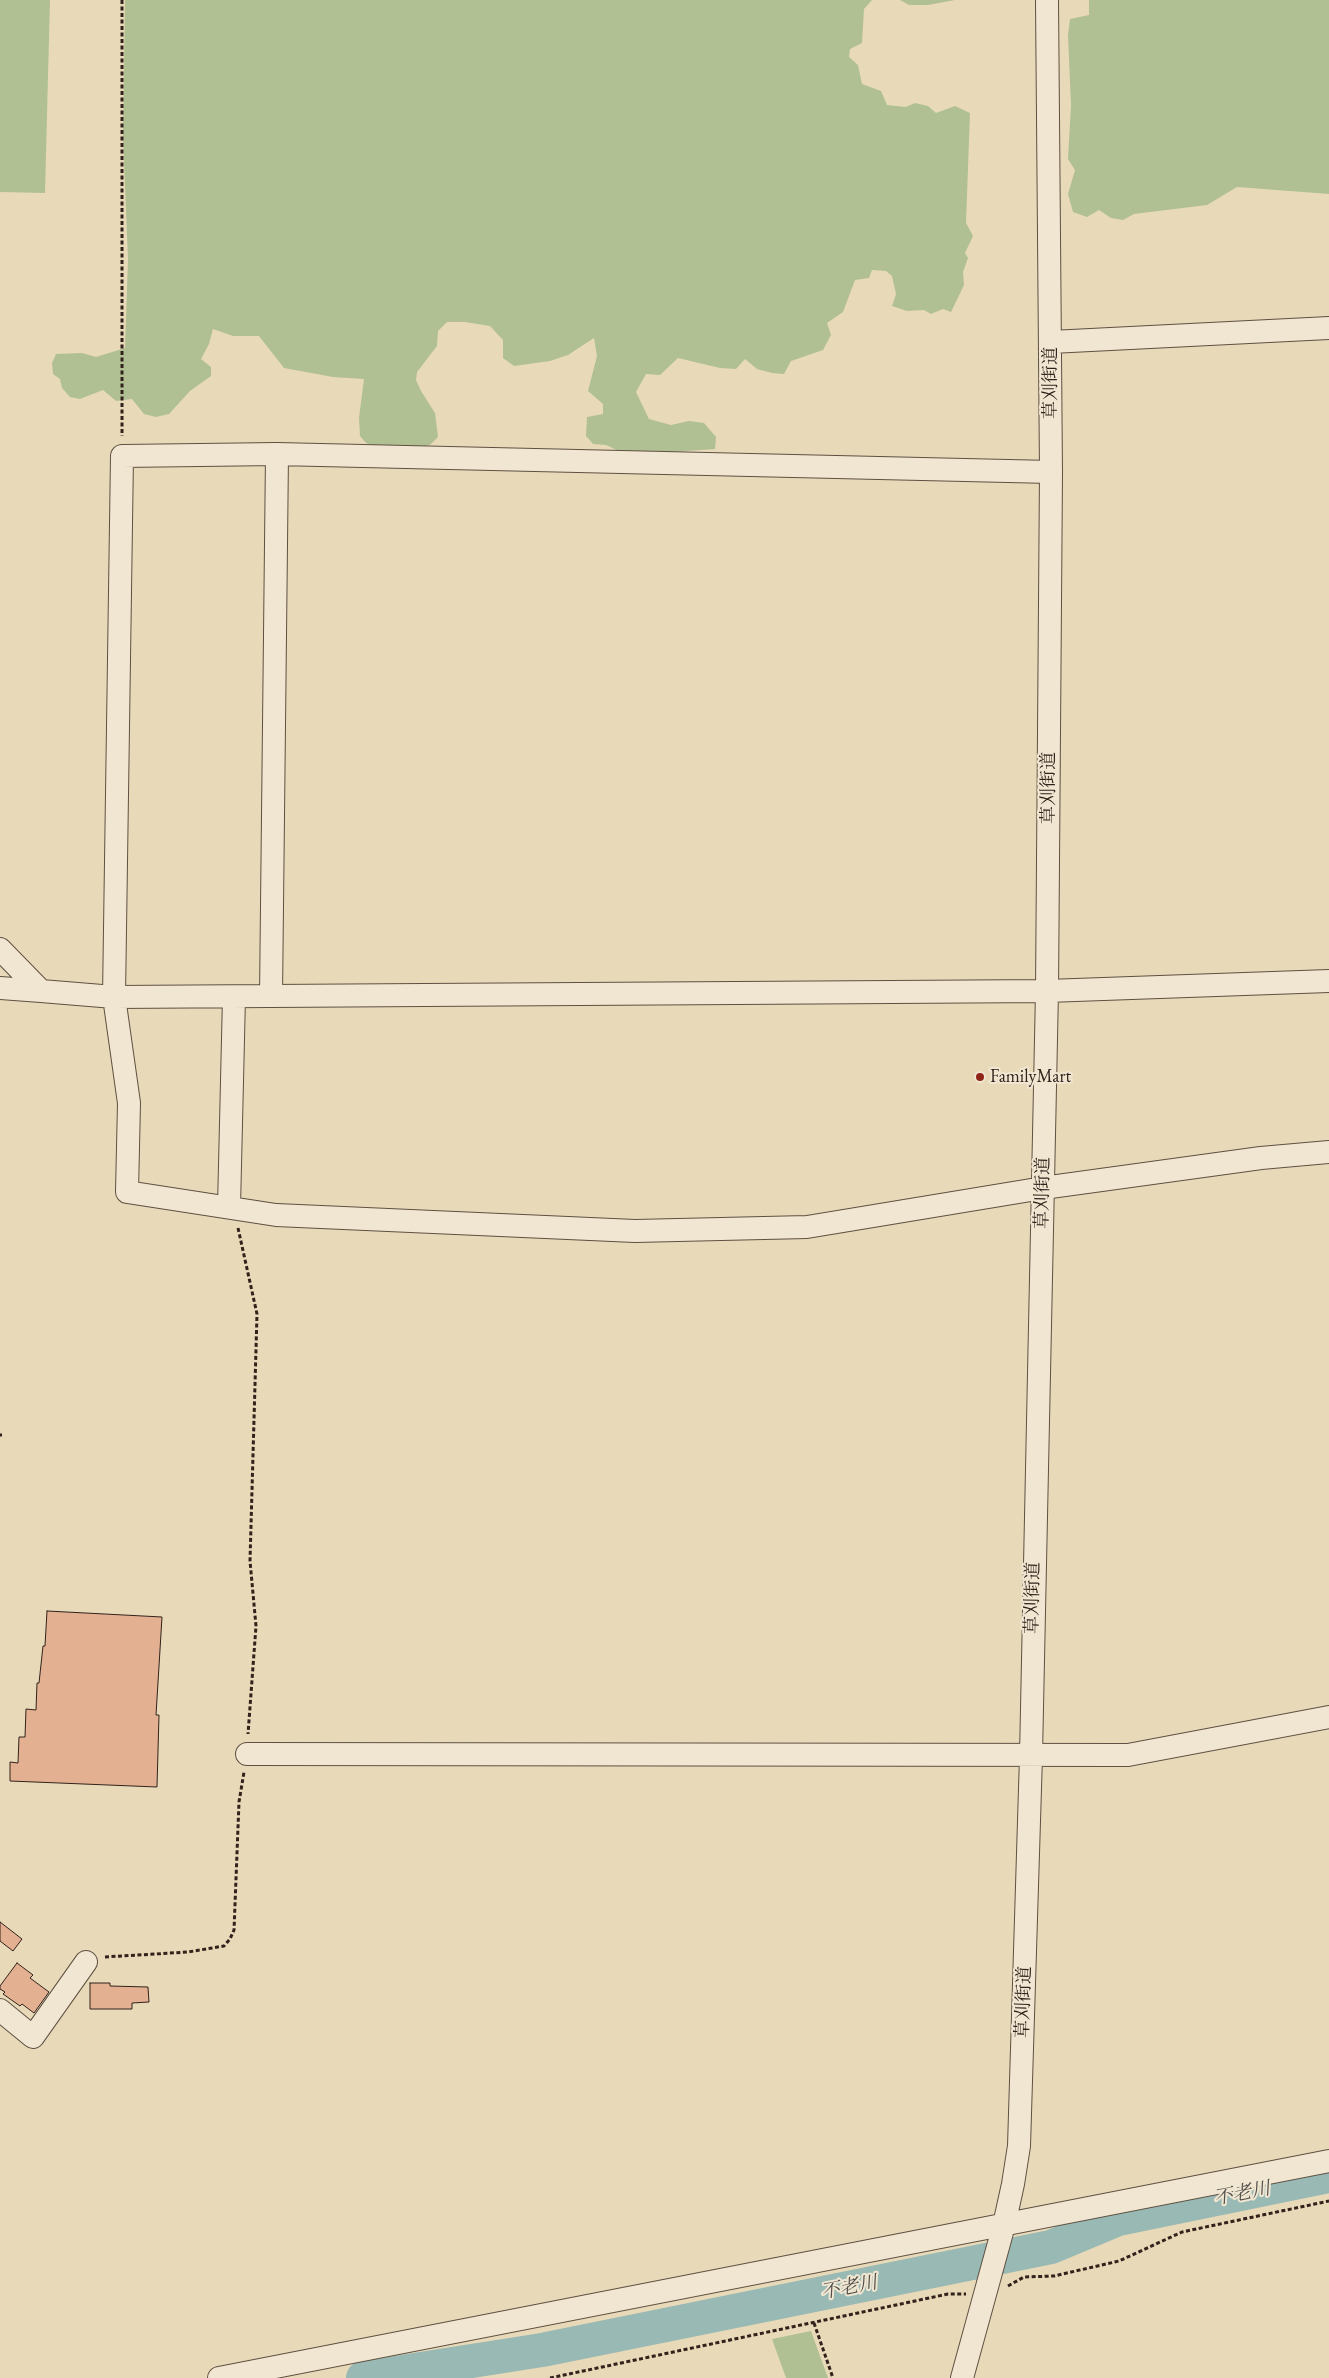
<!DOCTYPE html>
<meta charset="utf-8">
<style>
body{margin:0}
canvas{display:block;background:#e8d9b8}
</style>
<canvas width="1329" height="2378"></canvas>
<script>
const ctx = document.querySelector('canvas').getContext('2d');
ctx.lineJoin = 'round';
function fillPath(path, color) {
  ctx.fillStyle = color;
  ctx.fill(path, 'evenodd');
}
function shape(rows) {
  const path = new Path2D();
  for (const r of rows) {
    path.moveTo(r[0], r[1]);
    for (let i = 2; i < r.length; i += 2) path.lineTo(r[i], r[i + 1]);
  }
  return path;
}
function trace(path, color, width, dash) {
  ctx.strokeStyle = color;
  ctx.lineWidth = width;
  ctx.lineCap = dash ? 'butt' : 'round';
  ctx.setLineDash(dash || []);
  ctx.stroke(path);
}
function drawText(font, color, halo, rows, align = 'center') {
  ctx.font = font + ' "EB Garamond","Noto Serif JP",serif';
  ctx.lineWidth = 4;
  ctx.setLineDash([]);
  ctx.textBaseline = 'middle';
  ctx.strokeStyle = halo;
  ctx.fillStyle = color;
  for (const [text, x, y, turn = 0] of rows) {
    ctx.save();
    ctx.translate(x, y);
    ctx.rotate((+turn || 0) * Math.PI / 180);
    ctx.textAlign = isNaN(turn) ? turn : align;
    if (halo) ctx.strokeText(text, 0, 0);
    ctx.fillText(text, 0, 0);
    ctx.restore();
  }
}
fillPath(shape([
 [0,0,50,0,45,193,0,192],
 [125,0,872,0,864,9,862,43,850,49,849,57,858,65,862,84,881,91,887,105,906,107,915,103,928,106,936,113,955,106,970,113,966,223,973,236,965,253,968,258,963,272,964,285,951,312,943,309,931,314,924,310,907,311,892,306,896,294,892,276,886,271,872,270,869,278,855,280,843,312,827,323,831,335,823,350,791,361,784,374,772,373,757,369,745,359,736,369,720,368,678,358,660,375,646,374,636,392,649,419,671,425,689,421,704,423,716,437,715,449,671,452,621,452,606,445,593,444,586,436,587,417,603,414,603,404,588,391,597,356,594,338,568,355,550,361,514,366,503,358,503,340,490,326,465,322,447,322,438,331,437,346,417,372,416,380,421,391,435,413,438,437,430,445,409,450,377,448,366,443,360,436,359,418,364,379,333,377,284,368,259,336,233,336,213,329,209,344,201,359,211,367,211,376,190,391,169,414,156,417,144,414,132,399,116,401,103,390,80,399,70,397,62,388,60,379,53,374,52,363,56,354,82,353,96,357,125,348,128,260,123,136],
 [900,0,955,0,928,5,909,5],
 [1089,0,1329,0,1329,194,1237,187,1207,205,1134,214,1123,220,1111,218,1099,210,1087,217,1073,212,1068,194,1075,170,1068,159,1071,105,1068,35,1070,19,1089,15],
 [811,2331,828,2378,786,2378,772,2339]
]), '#b0c093');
trace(shape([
 [363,2378,542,2350,1051,2247,1118,2219,1329,2176]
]), '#98b9b4', 34);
const building = shape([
 [47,1611,162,1617,156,1715,159,1715,157,1787,10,1781,10,1762,18,1763,19,1737,25,1737,26,1709,36,1710,37,1683,39,1683,43,1646,45,1646,47,1611],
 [0,1922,22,1939,13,1951,0,1941,0,1922],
 [17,1963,33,1975,30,1978,49,1992,34,2013,22,2004,20,2006,3,1994,5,1992,0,1989,0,1986,17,1963],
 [90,1983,110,1983,110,1986,148,1987,149,2002,132,2003,132,2009,90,2009,90,1983]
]);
fillPath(building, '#e3b091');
trace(building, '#31221c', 1);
const minor = shape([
 [1051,342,1329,328],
 [1051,472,277,454,122,456,114,997,129,1103,127,1192,276,1215,635,1231,807,1227,1043,1188,1261,1158,1329,1152],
 [0,949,41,991,114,997,1047,991,1329,981],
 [0,988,41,991],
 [271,996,277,454],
 [229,1207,234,997],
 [247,1754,1128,1755,1329,1717],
 [0,2010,33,2037,86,1962],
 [219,2378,1329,2161],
 [962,2378,1004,2225,1013,2184,1019,2146,1031,1756,1047,991,1051,472,1047,0]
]);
trace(minor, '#5f5043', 24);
trace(shape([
 [122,0,122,436],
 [238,1228,257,1314,250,1561,256,1626,248,1734],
 [0,1435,2,1435],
 [105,1957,188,1952,224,1946,230,1939,234,1930,239,1802,244,1772],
 [1008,2286,1024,2277,1054,2276,1119,2261,1182,2232,1329,2201],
 [814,2323,833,2378],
 [550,2378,948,2294,966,2294]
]), '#31221c', 3, [4, 2.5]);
trace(minor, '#f0e6d1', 22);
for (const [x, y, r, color] of [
 [980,1077,5,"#8f2418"]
]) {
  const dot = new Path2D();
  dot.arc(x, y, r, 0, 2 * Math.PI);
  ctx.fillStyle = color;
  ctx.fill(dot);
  trace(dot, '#f0e6d1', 2);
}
drawText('18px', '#31221c', '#f0e6d1', [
 ["草刈街道",1051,383,-90],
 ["草刈街道",1049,788,-90],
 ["草刈街道",1043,1193,-89],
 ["草刈街道",1033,1598,-89],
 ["草刈街道",1024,2002,-88]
]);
drawText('18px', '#31221c', '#f0e6d1', [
 ["FamilyMart",990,1077]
], 'left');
drawText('italic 19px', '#504f4a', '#f0e6d1', [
 ["不老川",1242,2194,-11],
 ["不老川",849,2288,-11]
]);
</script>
